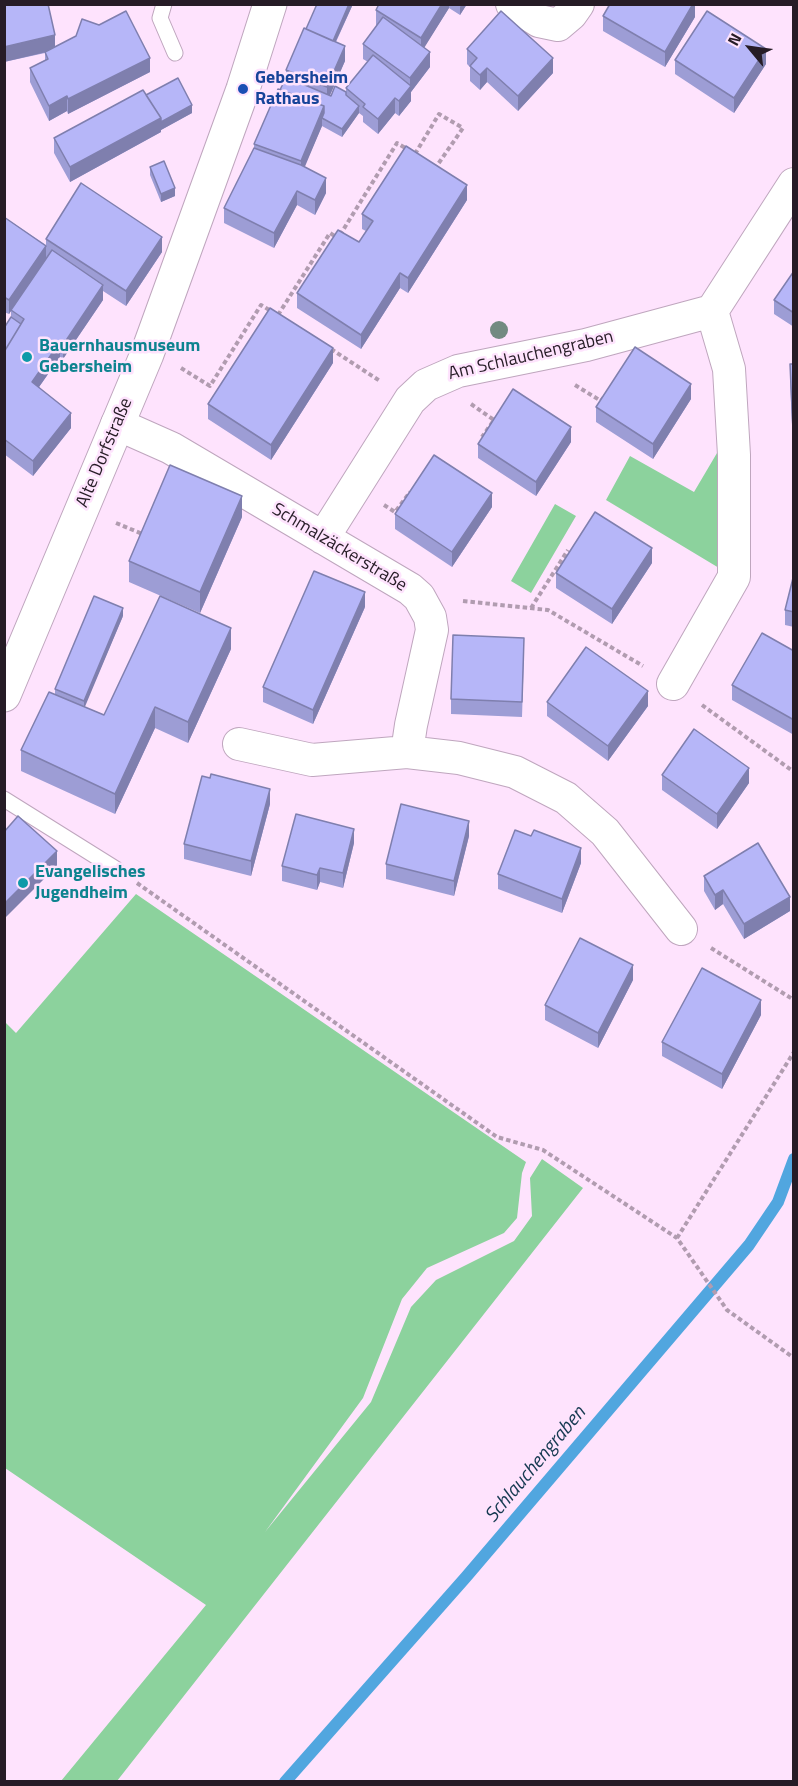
<!DOCTYPE html>
<meta charset="utf-8">
<style>
body{margin:0}
#map{position:relative;width:798px;height:1786px;overflow:hidden;background:#fee3fd;font-family:"Titillium Web",sans-serif}
canvas{display:block}
.frame{position:absolute;inset:0;border:6px solid #261c26;pointer-events:none}
.north{position:absolute;left:720px;top:18px;width:60px;height:60px;-webkit-text-stroke:4px #fee3fd;paint-order:stroke;rotate:299deg;font-size:16px;font-weight:700;line-height:24px;text-align:center;color:#261c26}
.north::after{content:'';display:block;margin:auto;width:21px;height:27px;background:#261c26;clip-path:polygon(50% 0,100% 100%,50% 72%,0 100%)}
</style>
<div id="map">
<canvas width="798" height="1786"></canvas>
<div class="frame"></div>
<div class="north">N</div>
</div>
<script>
const ctx = document.querySelector('canvas').getContext('2d');
ctx.lineJoin = 'round';
function fillPath(path, color) {
  ctx.fillStyle = color;
  ctx.fill(path, 'evenodd');
}
function shape(rows) {
  const path = new Path2D();
  for (const r of rows) {
    path.moveTo(r[0], r[1]);
    for (let i = 2; i < r.length; i += 2) path.lineTo(r[i], r[i + 1]);
  }
  return path;
}
function trace(path, color, width, dash) {
  ctx.strokeStyle = color;
  ctx.lineWidth = width;
  ctx.lineCap = dash ? 'butt' : 'round';
  ctx.setLineDash(dash || []);
  ctx.stroke(path);
}
function drawText(font, color, halo, rows, align = 'center') {
  ctx.font = font + ' "Titillium Web",sans-serif';
  ctx.lineWidth = 5;
  ctx.setLineDash([]);
  ctx.textBaseline = 'middle';
  ctx.strokeStyle = halo;
  ctx.fillStyle = color;
  for (const [text, x, y, turn = 0] of rows) {
    ctx.save();
    ctx.translate(x, y);
    ctx.rotate((+turn || 0) * Math.PI / 180);
    ctx.textAlign = isNaN(turn) ? turn : align;
    if (halo) ctx.strokeText(text, 0, 0);
    ctx.fillText(text, 0, 0);
    ctx.restore();
  }
}
fillPath(shape([
 [717,453,734,455,734,577,606,500,630,456,694,492],
 [555,504,576,516,531,593,511,581],
 [136,894,526,1162,522,1173,517,1218,504,1233,427,1268,402,1299,363,1398,265,1532,371,1402,411,1307,436,1280,514,1241,532,1216,530,1178,542,1159,583,1188,117,1781,61,1781,206,1605,5,1468,5,1022,16,1033]
]), '#8cd29d');
trace(shape([
 [285,1782,466,1577,749,1245,778,1202,794,1159]
]), '#51a6df', 12);
const service = shape([
 [164,4,160,18,175,53],
 [4,799,116,869]
]);
const minor = shape([
 [512,4,539,21,558,25,571,14,578,4],
 [117,424,171,448,410,589,419,597,430,617,432,630,411,725,407,752],
 [323,538,410,400,426,385,458,371,586,345,712,311],
 [673,684,734,577,734,455,729,369,712,311,794,184],
 [239,744,312,760,407,752,459,758,515,772,566,798,605,832,681,929]
]);
const tertiary = shape([
 [4,695,147,354,243,89,270,4]
]);
trace(service, '#bfa6be', 17);
trace(minor, '#bfa6be', 34);
trace(tertiary, '#bfa6be', 35);
trace(shape([
 [415,154,439,114,463,128,436,167,433,165],
 [340,235,397,143,409,150],
 [278,315,330,233,338,238],
 [331,349,380,381],
 [181,368,210,386,261,305,271,311],
 [575,385,601,401,604,397],
 [471,404,494,420,482,437],
 [384,505,395,512,410,492],
 [116,523,145,535],
 [463,601,548,610,643,666],
 [531,608,568,550],
 [702,705,794,772],
 [137,883,497,1137,543,1150,677,1238,727,1310,794,1358],
 [711,948,794,1000],
 [677,1238,794,1052]
]), '#b19cb0', 4, [4.5, 3]);
trace(service, '#fff', 15);
trace(minor, '#fff', 32);
trace(tertiary, '#fff', 33);
ctx.fillStyle = '#728a81';
for (const [x, y] of [
 [499,330]
]) {
  ctx.beginPath();
  ctx.arc(x, y, 9, 0, 2 * Math.PI);
  ctx.fill();
}
fillPath(shape([
 [4,4,55,47,150,72,68,114,67,111,49,121,30,82,30,68,45,60,45,53,4,62],
 [353,4,336,42,345,61,330,95,346,92,346,88,368,62,363,59,363,44,377,25,376,25,376,10,379,4,467,4,460,15,449,8,424,47,430,67,411,92,411,101,399,116,395,113,378,134,363,122,363,116,359,113,342,137,322,126,304,167,326,193,315,215,297,205,274,248,224,223,224,208,254,148,254,144,286,77,286,70,306,29],
 [695,4,695,17,665,67,603,31,603,16],
 [467,49,553,73,518,111,487,82,480,90,470,81,470,67,467,64],
 [675,60,766,64,734,113,675,74],
 [146,95,192,113,161,130,161,132,70,182,54,153,54,138],
 [150,167,175,196,161,202,150,175],
 [467,200,408,293,400,288,361,349,297,308,297,293,359,242,366,231,362,229,362,214],
 [4,217,46,245,46,239,162,252,126,306,103,291,103,300,63,359,60,357,39,387,71,428,33,476,4,454,4,328,11,317,11,311,9,314,4,312],
 [794,271,794,327,774,314,774,300],
 [333,363,271,460,208,419,208,404],
 [790,364,794,364,793,446,790,379],
 [691,399,653,459,596,422,596,407],
 [571,442,536,496,478,458,478,444],
 [492,507,452,567,395,529,395,514],
 [242,517,200,613,129,582,129,561],
 [652,563,612,624,556,588,556,573],
 [794,574,794,627,785,625,785,610],
 [365,607,313,724,263,702,263,687],
 [123,616,84,707,104,715,231,649,188,743,155,728,115,814,21,771,21,750,55,695,55,689],
 [794,651,794,735,732,700,732,685],
 [524,652,522,717,451,714,451,699],
 [547,702,648,706,608,761,547,716],
 [662,775,749,783,717,829,662,790],
 [210,778,270,804,251,876,184,859,184,844],
 [469,836,454,896,386,879,386,864],
 [531,836,581,863,562,913,498,889,498,874],
 [354,843,343,888,320,882,317,890,282,881,282,866],
 [704,876,790,911,744,939,723,904,715,910,704,891],
 [633,980,598,1048,545,1020,545,1005],
 [761,1015,722,1089,662,1056,662,1042]
]), '#9d9dd5');
fillPath(shape([
 [349,4,353,4,330,54,330,47],
 [442,4,449,4,449,8,421,53,421,38],
 [462,4,467,4,460,15,460,7],
 [693,4,695,4,695,17,665,67,665,52],
 [55,35,55,50,4,62,4,47],
 [345,46,345,61,327,102,327,87],
 [766,49,766,64,734,113,734,98],
 [430,52,430,67,411,92,411,101,399,116,399,101,410,87,410,78],
 [150,58,150,72,68,114,68,99],
 [553,58,553,73,518,111,518,96],
 [487,68,487,82,480,90,480,75],
 [67,96,67,111,49,121,49,106],
 [395,98,395,113,378,134,378,119],
 [192,105,192,113,161,130,161,132,70,182,70,167,161,118],
 [324,106,324,120,322,118,322,126,301,176,301,161],
 [359,106,359,113,342,137,342,129],
 [326,178,326,193,315,215,315,200],
 [467,185,467,200,408,293,408,278],
 [175,188,175,196,161,202,161,194],
 [297,191,297,205,274,248,274,233],
 [162,237,162,252,126,306,126,291],
 [46,246,46,260,9,314,9,300],
 [400,273,400,288,361,349,361,335],
 [103,285,103,300,63,359,63,345],
 [60,342,60,357,32,397,32,382],
 [333,348,333,363,271,460,271,445],
 [691,384,691,399,653,459,653,444],
 [71,413,71,428,33,476,33,461],
 [571,427,571,442,536,496,536,482],
 [492,493,492,507,452,567,452,552],
 [242,496,242,517,200,613,200,592],
 [652,548,652,563,612,624,612,609],
 [365,592,365,607,313,724,313,710],
 [123,608,123,616,84,709,84,701],
 [231,628,231,649,188,743,188,722],
 [648,691,648,706,608,761,608,746],
 [155,707,155,728,115,814,115,794],
 [749,768,749,783,717,829,717,814],
 [270,789,270,804,251,876,251,861],
 [469,821,469,836,454,896,454,881],
 [354,829,354,843,343,888,343,873],
 [581,848,581,863,562,913,562,899],
 [57,851,57,866,4,919,4,904],
 [320,868,320,882,317,890,317,875],
 [723,890,723,904,715,910,715,895],
 [790,897,790,911,744,939,744,924],
 [633,965,633,980,598,1048,598,1033],
 [761,1000,761,1015,722,1089,722,1074]
]), '#7f7fae');
const building = shape([
 [4,4,48,4,55,35,4,47,4,4],
 [317,4,349,4,333,41,306,29,317,4],
 [379,4,442,4,421,38,376,10,379,4],
 [610,4,693,4,665,52,603,16,610,4],
 [126,11,150,58,68,99,67,96,49,106,30,68,48,59,45,52,76,36,82,19,99,25,126,11],
 [501,11,553,58,518,96,487,68,480,75,470,66,477,58,467,49,501,11],
 [707,11,766,49,734,98,675,60,707,11],
 [383,17,430,52,410,78,363,44,383,17],
 [304,28,345,46,327,87,286,70,304,28],
 [373,55,411,86,399,101,395,98,378,119,363,107,365,104,346,88,373,55],
 [286,77,331,96,335,86,346,92,346,95,359,106,342,129,322,118,324,113,324,106,280,90,286,77],
 [178,78,192,105,161,122,161,118,146,95,178,78],
 [278,89,324,106,301,161,254,144,278,89],
 [143,90,161,118,70,167,54,138,143,90],
 [406,146,467,185,408,278,400,273,361,335,297,293,338,230,359,242,373,221,362,214,406,146],
 [254,148,301,165,326,178,315,200,297,191,274,233,224,208,254,148],
 [164,161,175,188,161,194,150,167,164,161],
 [81,183,162,237,126,291,46,239,81,183],
 [4,217,46,246,9,300,4,297,4,217],
 [52,250,103,285,63,345,60,342,32,382,71,413,33,461,4,439,4,352,24,319,11,310,52,250],
 [794,271,794,313,774,300,794,271],
 [270,308,333,348,271,445,208,404,270,308],
 [11,317,21,324,4,352,4,328,11,317],
 [635,347,691,384,653,444,596,407,635,347],
 [790,364,794,364,793,431,790,364],
 [513,389,571,427,536,482,478,444,513,389],
 [434,455,492,493,452,552,395,514,434,455],
 [170,465,242,496,200,592,129,561,170,465],
 [595,512,652,548,612,609,556,573,595,512],
 [314,571,365,592,313,710,263,687,314,571],
 [794,574,794,612,785,610,794,574],
 [94,596,123,608,84,701,55,689,94,596],
 [160,596,231,628,188,722,155,707,115,794,21,750,49,692,104,715,160,596],
 [762,633,794,651,794,720,732,685,762,633],
 [453,635,524,638,522,702,451,699,453,635],
 [586,647,648,691,608,746,547,702,586,647],
 [694,729,749,768,717,814,662,775,694,729],
 [211,774,270,789,251,861,184,844,202,776,210,778,211,774],
 [401,804,469,821,454,881,386,864,401,804],
 [296,814,354,829,343,873,320,868,317,875,282,866,296,814],
 [18,816,57,851,4,904,4,832,18,816],
 [515,830,531,836,534,830,581,848,562,899,498,874,515,830],
 [758,843,790,897,744,924,723,890,715,895,704,876,758,843],
 [580,938,633,965,598,1033,545,1005,580,938],
 [702,968,761,1000,722,1074,662,1042,702,968]
]);
fillPath(building, '#b6b6f8');
trace(building, '#7f7fae', 1.5);
for (const [x, y, r, color] of [
 [243,89,6,"#1a4fb4"],
 [27,357,6,"#0f9aa8"],
 [23,883,6,"#0f9aa8"]
]) {
  const dot = new Path2D();
  dot.arc(x, y, r, 0, 2 * Math.PI);
  ctx.fillStyle = color;
  ctx.fill(dot);
  trace(dot, '#fee3fd', 2);
}
drawText('bold 18px', '#164399', '#fee3fd', [
 ["Gebersheim",255,79],
 ["Rathaus",255,100]
], 'left');
drawText('bold 18px', '#0d838f', '#fee3fd', [
 ["Bauernhausmuseum",39,347],
 ["Gebersheim",39,368],
 ["Evangelisches",35,873],
 ["Jugendheim",35,894]
], 'left');
drawText('18px', '#261c26', '#fee3fd', [
 ["Am Schlauchengraben",531,356,-13],
 ["Alte Dorfstraße",105,453,-67],
 ["Schmalzäckerstraße",339,548,31]
]);
drawText('italic 20px', '#153951', '#fee3fd', [
 ["Schlauchengraben",536,1465,-50]
]);
</script>
